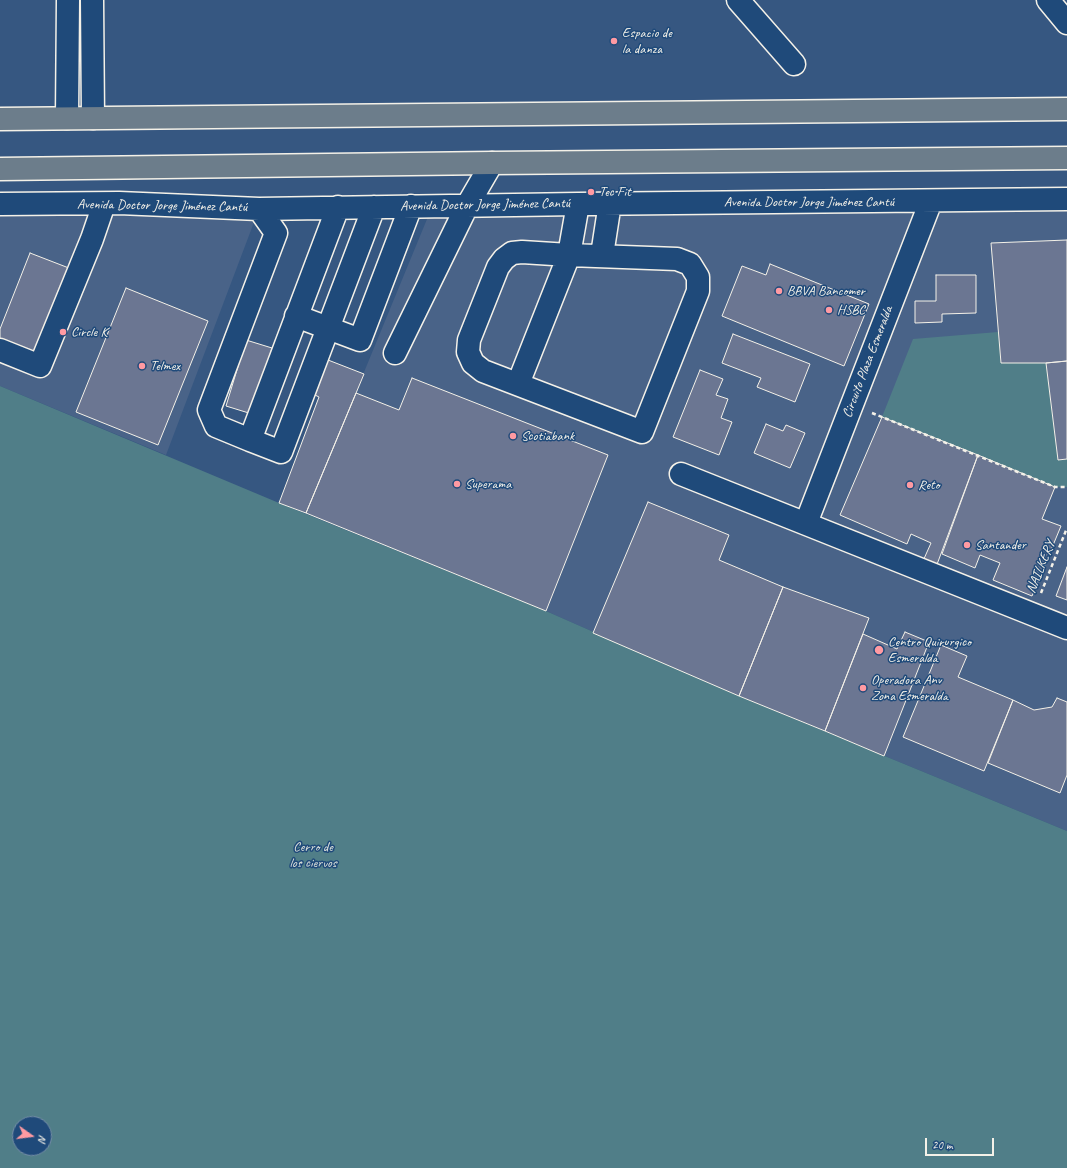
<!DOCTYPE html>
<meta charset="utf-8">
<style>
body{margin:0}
#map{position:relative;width:1067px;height:1168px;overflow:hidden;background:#365781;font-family:Caveat,sans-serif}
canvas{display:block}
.north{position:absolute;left:12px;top:1116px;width:40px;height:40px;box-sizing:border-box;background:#1f4a7a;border:1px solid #748da6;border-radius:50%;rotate:104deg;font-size:11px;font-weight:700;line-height:16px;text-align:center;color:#f4f1e8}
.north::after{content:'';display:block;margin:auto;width:14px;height:18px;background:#ff9aa2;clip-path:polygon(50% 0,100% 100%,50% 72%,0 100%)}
.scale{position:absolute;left:925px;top:1138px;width:69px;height:18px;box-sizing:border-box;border:2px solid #f4f1e8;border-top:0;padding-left:5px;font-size:12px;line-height:14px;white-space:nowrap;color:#f4f1e8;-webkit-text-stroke:3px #1f4a7a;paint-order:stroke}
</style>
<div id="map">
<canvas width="1067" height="1168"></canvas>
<div class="north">N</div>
<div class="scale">20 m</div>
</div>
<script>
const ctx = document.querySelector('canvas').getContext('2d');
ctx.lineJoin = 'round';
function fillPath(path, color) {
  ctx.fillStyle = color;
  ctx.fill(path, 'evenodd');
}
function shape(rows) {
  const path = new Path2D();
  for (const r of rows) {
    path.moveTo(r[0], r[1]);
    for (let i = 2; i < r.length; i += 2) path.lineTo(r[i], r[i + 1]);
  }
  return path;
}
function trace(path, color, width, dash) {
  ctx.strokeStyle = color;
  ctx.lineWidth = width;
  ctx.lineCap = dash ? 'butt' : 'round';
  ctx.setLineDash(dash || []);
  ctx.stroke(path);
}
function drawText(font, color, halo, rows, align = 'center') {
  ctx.font = font + ' Caveat,sans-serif';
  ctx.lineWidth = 3;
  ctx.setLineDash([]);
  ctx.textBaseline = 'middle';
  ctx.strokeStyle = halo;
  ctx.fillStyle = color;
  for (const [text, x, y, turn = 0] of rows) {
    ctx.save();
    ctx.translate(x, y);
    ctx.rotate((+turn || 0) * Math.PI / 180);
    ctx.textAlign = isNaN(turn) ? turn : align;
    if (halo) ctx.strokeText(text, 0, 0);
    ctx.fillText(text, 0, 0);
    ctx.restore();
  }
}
fillPath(shape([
 [1067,199,1067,831,739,696,546,611,306,513,432,207],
 [0,204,259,209,166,455,0,386]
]), '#496388');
fillPath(shape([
 [998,332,1001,363,1046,363,1058,460,1067,459,1067,487,1055,487,882,417,913,339],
 [0,386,279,503,546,611,739,696,1067,831,1067,1168,0,1168],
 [20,1124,44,1124,44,1148,20,1148]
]), '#507e88');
const building = shape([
 [1067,240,1067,361,1046,363,1001,363,991,243,1067,240],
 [30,253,74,270,37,361,0,346,0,329,30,253],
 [770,264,869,304,844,366,722,316,742,266,766,275,770,264],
 [936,275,976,275,976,313,942,314,942,322,915,323,915,301,936,301,936,275],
 [126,288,208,321,158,445,76,412,126,288],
 [733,334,810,364,795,402,757,387,761,378,722,363,733,334],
 [246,340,272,348,252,414,226,406,246,340],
 [328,360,364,374,306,513,279,503,319,397,315,395,328,360],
 [1067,361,1067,459,1058,460,1046,363,1067,361],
 [700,370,723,379,716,395,728,399,721,418,732,422,719,455,673,437,700,370],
 [412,378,608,455,546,611,306,513,356,393,399,410,412,378],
 [882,417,978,455,936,567,923,561,931,543,911,534,907,544,840,515,882,417],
 [766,424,783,431,786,425,805,433,790,468,754,453,766,424],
 [978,455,1055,487,1042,519,1061,526,1032,596,993,580,1000,563,980,555,975,568,942,554,978,455],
 [648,502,729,535,719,560,783,587,739,696,593,633,648,502],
 [1067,567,1067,600,1056,596,1067,567],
 [783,587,869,618,825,731,739,696,783,587],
 [905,632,929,642,884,756,825,731,863,634,897,649,905,632],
 [941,645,967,656,958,677,1013,700,984,771,903,737,941,645],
 [1057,698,1067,702,1067,775,1060,793,988,763,1013,700,1034,710,1052,707,1057,698]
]);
fillPath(building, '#6b7692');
trace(building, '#f4f1e8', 1);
const minor = shape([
 [92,0,93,118],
 [738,0,794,64],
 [1048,0,1067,23],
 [67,118,68,0],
 [0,204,119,203,259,209,578,204,1067,199],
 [259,209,276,233,209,410,216,426,250,440,338,207],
 [522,252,569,255,677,259,690,264,698,277,698,291,642,432,483,371,473,363,468,352,469,340,498,267,504,259,512,253,522,252],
 [602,255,610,203],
 [296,316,360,340,411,206],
 [0,350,40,366,92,239,104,204],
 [395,353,467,206,492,163],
 [518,384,569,255,578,204],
 [250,440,281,452,374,207],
 [681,474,1067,628],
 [806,523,931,201]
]);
const major = shape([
 [0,119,1067,109],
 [0,169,492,163,1067,158]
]);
trace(minor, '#f4f1e8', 25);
trace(major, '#f4f1e8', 25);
trace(shape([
 [872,413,1055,487,1067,487],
 [1041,593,1067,528]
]), '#f4f1e8', 2.5, [4, 3]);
trace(minor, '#1f4a7a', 22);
trace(major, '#6c7d8b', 22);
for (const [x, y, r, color] of [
 [614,41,4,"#ff9aa2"],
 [591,192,4,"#ff9aa2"],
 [779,291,4,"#ff9aa2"],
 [829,310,4,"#ff9aa2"],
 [63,332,4,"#ff9aa2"],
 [142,366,4,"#ff9aa2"],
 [513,436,4,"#ff9aa2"],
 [457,484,4,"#ff9aa2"],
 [910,485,4,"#ff9aa2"],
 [967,545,4,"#ff9aa2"],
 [879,650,5,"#ff9aa2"],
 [863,688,4,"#ff9aa2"]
]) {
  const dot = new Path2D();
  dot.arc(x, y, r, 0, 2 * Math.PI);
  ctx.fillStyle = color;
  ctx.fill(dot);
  trace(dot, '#1f4a7a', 1.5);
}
drawText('14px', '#f4f1e8', '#1f4a7a', [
 ["Espacio de",622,33],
 ["la danza",622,49],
 ["Tec Fit",599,192],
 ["BBVA Bancomer",787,291],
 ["HSBC",837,310],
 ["Circle K",71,332],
 ["Telmex",150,366],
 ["Scotiabank",521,436],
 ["Superama",465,484],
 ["Reto",918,485],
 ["Santander",975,545],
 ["Centro Quirurgico",888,642],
 ["Esmeralda",888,658],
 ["Operadora Anv",871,680],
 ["Zona Esmeralda",871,696]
], 'left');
drawText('14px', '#f4f1e8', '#1f4a7a', [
 ["Avenida Doctor Jorge Jiménez Cantú",809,202],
 ["Avenida Doctor Jorge Jiménez Cantú",485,205,-1],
 ["Avenida Doctor Jorge Jiménez Cantú",162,206,1],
 ["Circuito Plaza Esmeralda",868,362,-69],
 ["NAILKERY",1041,567,-68]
]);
drawText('14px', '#dbe0da', '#1f4a7a', [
 ["Cerro de",313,847],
 ["los ciervos",313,863]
]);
</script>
